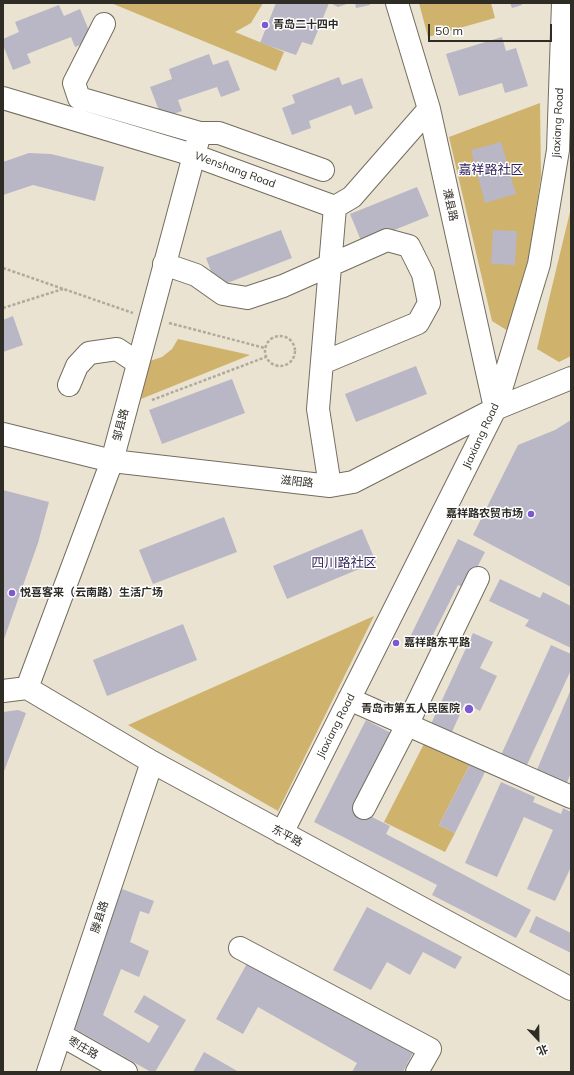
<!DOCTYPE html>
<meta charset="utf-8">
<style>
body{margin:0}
#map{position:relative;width:574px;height:1075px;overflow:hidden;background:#eae3d2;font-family:Mulish,"Noto Sans SC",sans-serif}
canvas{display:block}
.frame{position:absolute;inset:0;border:4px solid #2e2c25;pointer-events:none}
.north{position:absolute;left:518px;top:1019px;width:40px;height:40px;-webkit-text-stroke:3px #fff;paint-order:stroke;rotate:158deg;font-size:11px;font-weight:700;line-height:16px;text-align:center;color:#2e2c25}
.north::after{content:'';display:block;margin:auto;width:14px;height:18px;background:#2e2c25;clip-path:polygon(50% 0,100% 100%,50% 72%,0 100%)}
.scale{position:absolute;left:428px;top:24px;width:124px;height:18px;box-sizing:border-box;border:2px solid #2e2c25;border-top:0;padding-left:5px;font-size:12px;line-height:14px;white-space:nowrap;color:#2e2c25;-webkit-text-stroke:3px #fff;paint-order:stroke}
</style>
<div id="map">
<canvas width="574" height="1075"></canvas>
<div class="frame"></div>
<div class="north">北</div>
<div class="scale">50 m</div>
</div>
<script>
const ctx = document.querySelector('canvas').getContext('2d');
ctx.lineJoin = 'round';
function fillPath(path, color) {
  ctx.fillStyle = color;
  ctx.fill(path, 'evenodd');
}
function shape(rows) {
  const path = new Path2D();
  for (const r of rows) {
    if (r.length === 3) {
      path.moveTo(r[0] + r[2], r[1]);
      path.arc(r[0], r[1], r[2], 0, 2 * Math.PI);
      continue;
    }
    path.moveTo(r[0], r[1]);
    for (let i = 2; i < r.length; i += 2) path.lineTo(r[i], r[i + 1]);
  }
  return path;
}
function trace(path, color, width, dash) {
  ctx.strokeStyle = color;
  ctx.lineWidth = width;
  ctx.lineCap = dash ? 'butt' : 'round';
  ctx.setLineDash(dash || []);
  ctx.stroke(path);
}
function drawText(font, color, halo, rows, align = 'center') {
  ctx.font = font + ' Mulish,"Noto Sans SC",sans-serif';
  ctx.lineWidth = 3;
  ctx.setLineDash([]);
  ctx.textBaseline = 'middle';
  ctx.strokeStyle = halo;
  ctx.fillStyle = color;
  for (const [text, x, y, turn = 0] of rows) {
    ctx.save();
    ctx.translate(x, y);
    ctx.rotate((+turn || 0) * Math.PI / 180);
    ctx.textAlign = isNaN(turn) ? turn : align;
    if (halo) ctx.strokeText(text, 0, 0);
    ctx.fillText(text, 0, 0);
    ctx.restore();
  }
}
fillPath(shape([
 [111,3,263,3,251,23,235,32,284,52,276,71],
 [419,3,491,3,495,18,428,37],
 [540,103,541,176,529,256,508,331,492,321,449,137],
 [571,202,571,356,559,362,537,349,570,212],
 [178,339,250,355,141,399,150,361,162,357,172,349],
 [374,616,278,811,128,725],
 [426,740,471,762,439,825,455,833,445,852,384,822]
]), '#cfb26c');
fillPath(shape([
 [276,3,329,3,312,45,302,42,296,55,260,43],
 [330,3,350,3,338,7],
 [355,3,370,3,370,5,356,8],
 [510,3,522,3,522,5,512,8],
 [59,5,64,16,80,9,93,40,75,47,71,37,27,54,31,63,13,70,3,45,3,39,19,32,15,22],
 [502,37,506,51,516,48,528,86,505,93,502,83,459,96,446,54],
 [209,54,213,65,228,60,240,90,221,97,217,87,178,100,182,111,162,118,150,87,172,79,169,69],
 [339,77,342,85,362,78,373,108,355,115,351,105,309,121,311,128,292,135,282,108,295,103,292,95],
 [501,142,516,194,485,203,471,150],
 [29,153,51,154,104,167,95,201,33,185,3,195,3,162],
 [417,187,429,216,362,243,350,214],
 [281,230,292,258,217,287,206,258],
 [493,230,517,231,515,265,491,264],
 [13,316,23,345,3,352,3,320],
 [416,366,427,394,356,422,345,394],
 [232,379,245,413,162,444,149,410],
 [571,420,571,587,473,535,518,445,555,430],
 [3,490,49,502,38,543,3,642],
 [224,517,237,552,153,584,139,550],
 [362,529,376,562,287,599,273,566],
 [458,539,485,552,466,589,458,585,427,647,409,639],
 [500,579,540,598,543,592,571,606,571,648,525,626,529,620,489,601],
 [183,624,197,660,107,696,93,660],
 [473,633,493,642,480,668,497,676,480,711,465,703,451,734,431,724],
 [551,645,571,654,571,670,526,767,501,755],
 [571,689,571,773,566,785,536,772],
 [18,710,26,713,3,774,3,712],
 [366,720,395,735,356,809,390,826,386,834,531,910,516,938,432,895,437,885,314,822],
 [471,762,486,770,455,833,439,825],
 [501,782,535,797,533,802,561,814,563,808,571,812,571,867,555,901,527,889,553,830,524,817,497,877,465,863],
 [122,889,154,901,149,914,140,911,130,942,149,951,139,977,121,969,103,1015,149,1043,159,1026,134,1012,144,995,186,1020,155,1072,151,1072,72,1027],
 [367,907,462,957,455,969,423,952,410,975,387,962,371,990,333,970],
 [536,916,571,933,571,953,529,932],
 [249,960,414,1051,403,1072,352,1072,357,1063,258,1007,243,1034,216,1019],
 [204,1052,239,1072,193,1072]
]), '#b9b6c6');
const minor = shape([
 [397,3,429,109,495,408],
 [104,24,74,83,79,98,200,133],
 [3,98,193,155,335,207,352,197,429,109],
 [164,264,196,275,223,294,247,298,283,286,387,240,409,246,423,274,429,303,418,323,322,363],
 [69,385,77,366,89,353,117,349,138,363],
 [3,434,112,461,330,486,353,482,495,409,571,378],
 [330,486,318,409,335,207],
 [27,688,112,461,200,133,219,133,323,170],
 [3,691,27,688,152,762,571,989],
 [349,699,571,797],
 [364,808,407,725,478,578],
 [282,833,495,409,539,264,558,150,563,3],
 [240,948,430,1049,417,1072],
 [61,1035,126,1072],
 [48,1072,152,762]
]);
trace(minor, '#746d5f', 24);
trace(shape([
 [3,268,133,313],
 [3,308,63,289],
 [169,323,265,348],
 [280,351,15],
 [152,400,266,357]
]), '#afaa9c', 2.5, [3, 2]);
trace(minor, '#fff', 22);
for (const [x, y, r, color] of [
 [265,25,4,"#7d58d1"],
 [531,514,4,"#7d58d1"],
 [12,593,4,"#7d58d1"],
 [396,643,4,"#7d58d1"],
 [469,709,5,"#7d58d1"]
]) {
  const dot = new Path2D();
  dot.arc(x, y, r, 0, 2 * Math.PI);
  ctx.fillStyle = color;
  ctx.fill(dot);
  trace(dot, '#fff', 1.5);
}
drawText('bold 11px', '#2e2c25', '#fff', [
 ["青岛二十四中",273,25],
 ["嘉祥路农贸市场",523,514,"right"],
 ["悦喜客来（云南路）生活广场",20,593],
 ["嘉祥路东平路",404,643],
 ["青岛市第五人民医院",460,709,"right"]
], 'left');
drawText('11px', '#2e2c25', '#fff', [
 ["Jiaxiang Road",558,123,-87],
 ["Wenshang Road",235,170,20],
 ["濮县路",450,205,78],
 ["邹县路",121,425,-75],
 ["Jiaxiang Road",481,436,-65],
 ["滋阳路",297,482,6],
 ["Jiaxiang Road",336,726,-63],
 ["东平路",287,836,28],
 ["滕县路",100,917,-72],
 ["枣庄路",83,1048,30]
]);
drawText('13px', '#34235d', '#fff', [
 ["嘉祥路社区",491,170],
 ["四川路社区",344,563]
]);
</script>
